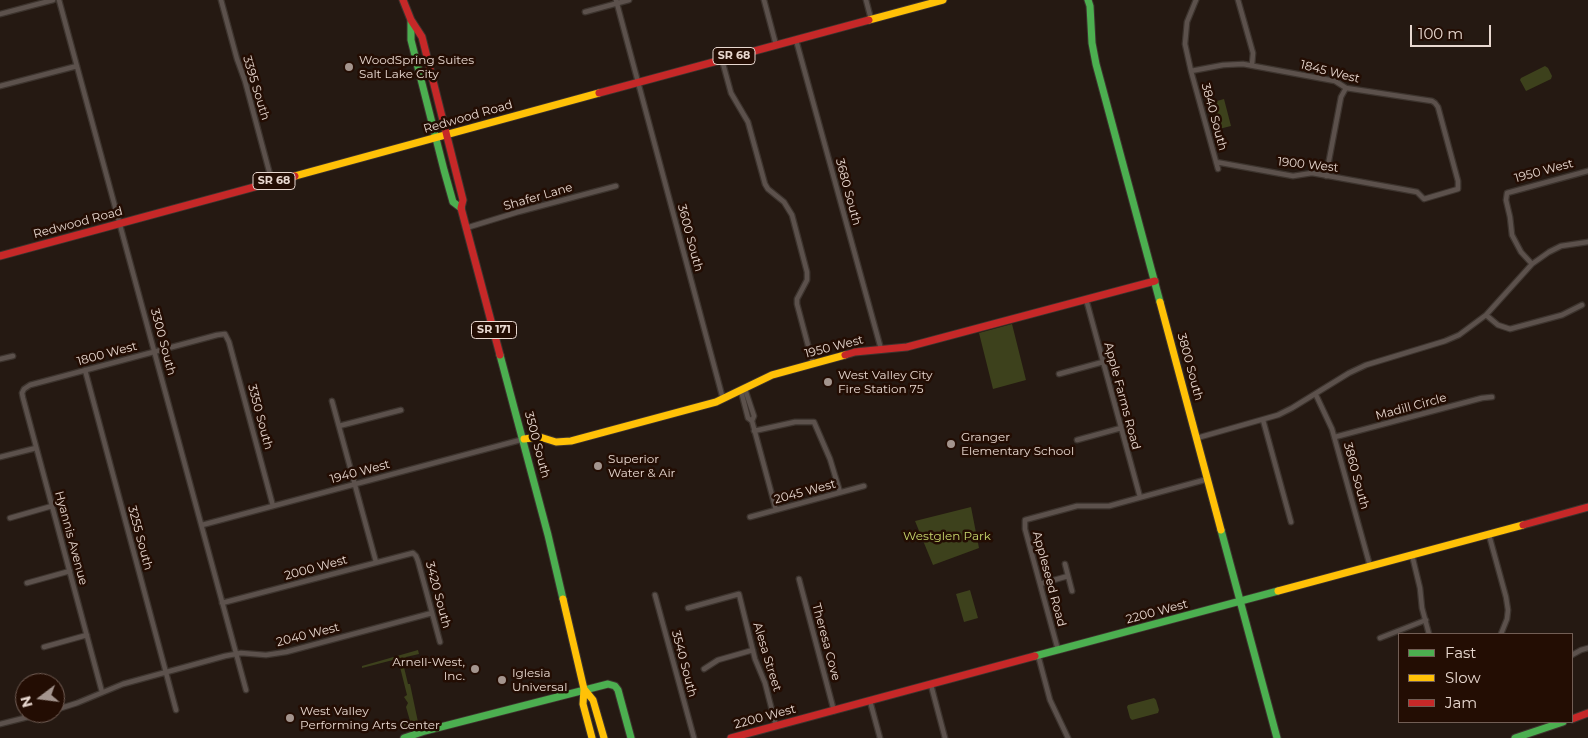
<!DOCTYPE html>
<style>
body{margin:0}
#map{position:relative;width:1588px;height:738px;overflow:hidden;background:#251912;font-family:Montserrat,sans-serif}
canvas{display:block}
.legend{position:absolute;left:1398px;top:633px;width:175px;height:90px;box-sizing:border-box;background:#230d03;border:1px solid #725e55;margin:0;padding:6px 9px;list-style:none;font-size:15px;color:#e8d8d0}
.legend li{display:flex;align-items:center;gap:10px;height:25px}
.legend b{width:25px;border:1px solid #725e55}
.north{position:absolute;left:15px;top:673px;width:50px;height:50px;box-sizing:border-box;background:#230d03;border:1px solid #725e55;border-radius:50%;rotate:255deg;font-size:14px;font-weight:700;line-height:20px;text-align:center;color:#e8d8d0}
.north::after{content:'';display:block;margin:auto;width:18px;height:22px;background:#a4958e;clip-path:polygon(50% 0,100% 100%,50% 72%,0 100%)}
.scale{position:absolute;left:1410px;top:25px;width:81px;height:22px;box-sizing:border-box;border:2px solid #e8d8d0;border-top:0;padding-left:6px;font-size:15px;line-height:18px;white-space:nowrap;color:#e8d8d0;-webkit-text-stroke:4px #230d03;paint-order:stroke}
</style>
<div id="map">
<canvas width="1588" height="738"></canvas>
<ul class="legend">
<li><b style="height:6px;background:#4caf50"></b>Fast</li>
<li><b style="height:6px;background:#ffc107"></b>Slow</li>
<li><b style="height:6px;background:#c62828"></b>Jam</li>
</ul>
<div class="north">N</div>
<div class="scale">100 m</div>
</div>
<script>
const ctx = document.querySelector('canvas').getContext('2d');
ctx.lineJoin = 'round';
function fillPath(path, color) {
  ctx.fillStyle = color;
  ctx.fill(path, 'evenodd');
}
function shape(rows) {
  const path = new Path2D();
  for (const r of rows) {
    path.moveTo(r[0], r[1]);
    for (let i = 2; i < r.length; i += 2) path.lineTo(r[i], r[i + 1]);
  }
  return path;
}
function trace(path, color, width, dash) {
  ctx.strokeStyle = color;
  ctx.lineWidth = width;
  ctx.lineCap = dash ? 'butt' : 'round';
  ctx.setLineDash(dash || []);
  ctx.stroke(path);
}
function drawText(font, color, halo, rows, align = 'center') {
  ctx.font = font + ' Montserrat,sans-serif';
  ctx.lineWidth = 5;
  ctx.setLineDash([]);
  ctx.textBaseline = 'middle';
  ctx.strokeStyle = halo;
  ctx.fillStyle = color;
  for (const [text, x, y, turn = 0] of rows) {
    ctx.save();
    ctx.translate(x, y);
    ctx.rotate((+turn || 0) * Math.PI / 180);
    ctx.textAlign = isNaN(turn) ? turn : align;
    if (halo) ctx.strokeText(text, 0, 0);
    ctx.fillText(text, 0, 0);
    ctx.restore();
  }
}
fillPath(shape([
 [1545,66,1548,68,1552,76,1551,79,1526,91,1520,80,1521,78],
 [1224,99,1231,126,1219,129,1216,128,1210,103],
 [1012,324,1026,380,993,389,979,333],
 [971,507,979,548,933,565,915,521],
 [970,590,978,618,964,622,956,594],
 [418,650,419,654,406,657,407,661,403,663,408,684,410,684,418,722,404,726,404,724,405,723,406,721,407,720,409,722,410,721,406,707,408,703,404,697,407,695,399,663,395,664,393,660,362,668,362,666],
 [1154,698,1156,700,1159,710,1158,713,1132,720,1130,718,1127,707,1128,705]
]), '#3d411c');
const street = shape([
 [59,0,246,690],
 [221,0,237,59,245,81,272,182],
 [616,0,723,399],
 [764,0,776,45],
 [866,0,871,19],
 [1196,0,1187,22,1185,44,1191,71,1218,169],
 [1238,0,1253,53,1252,65],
 [585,12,629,0],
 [0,14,53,0],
 [796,40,881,349],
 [722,60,731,93,748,122,765,184,768,189,784,202,792,215,807,272,807,280,797,299,797,304,813,364],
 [1191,71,1223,65,1243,64,1335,81,1346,88,1432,101,1435,103,1438,107,1458,181,1458,189,1424,199,1417,192,1401,189,1312,173,1293,176,1216,162],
 [0,86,77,66],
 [1326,176,1341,97,1346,88],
 [466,228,518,212,616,186],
 [1532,264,1521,252,1512,235,1510,217,1506,200,1507,193,1588,171],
 [1086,299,1140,497],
 [1486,315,1498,325,1510,329,1562,315,1582,305],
 [0,359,13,356],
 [85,370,176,710],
 [1059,374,1103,362],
 [745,389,754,416,752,421],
 [741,391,748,418,752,421,776,510],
 [1316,395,1332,429,1370,566],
 [332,401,376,562],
 [1263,420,1291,522],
 [339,426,401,410],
 [754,431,795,422,814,422,830,459,840,492],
 [1335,437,1482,398,1492,397],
 [1197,438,1278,415,1292,408,1349,373,1366,365,1445,341,1459,335,1486,315,1532,264,1549,252,1561,246,1588,242],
 [1077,440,1121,428],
 [0,457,36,448],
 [750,517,864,486],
 [10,518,52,506],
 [202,525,524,439],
 [1489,535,1506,597,1508,610,1507,619,1501,634],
 [1412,555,1420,588,1422,608,1429,634],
 [1065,564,1072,591],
 [799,579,834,711],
 [27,583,70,571],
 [1040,584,1068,576],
 [655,595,694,738],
 [222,603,413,553,416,556,418,561,440,642],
 [688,608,739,594,755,659,765,683,776,726],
 [1380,638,1426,620],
 [44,647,87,635],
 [1058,650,1025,529,1025,520,1077,506,1109,506,1208,479],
 [1038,655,1050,700,1068,738],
 [1572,655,1581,650,1588,648],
 [704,669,718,660,753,650],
 [931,685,945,738],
 [102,692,23,398,22,393,24,389,30,385,217,335,225,334,229,342,273,506],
 [870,701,880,738],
 [55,710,77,703,123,684,225,656,241,653,266,655,286,652,432,613],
 [0,724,44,713]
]);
const fast = shape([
 [1088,0,1090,6,1092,43,1096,64,1160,302],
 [411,22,411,40,444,170,453,202,461,208],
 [500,355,548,535,563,599],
 [1221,530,1277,738],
 [1035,656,1278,591],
 [404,738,425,731,608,684,615,686,618,690,631,738],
 [1515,738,1563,722]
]);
const slow = shape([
 [869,20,943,0],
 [295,176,599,93],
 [1160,302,1221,530],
 [524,439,540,437,556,442,571,441,716,402,772,375,845,355],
 [1278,591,1523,525],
 [563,599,584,689,583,704,592,738],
 [584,689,593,700,604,738]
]);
const jam = shape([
 [403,0,411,20,422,37,463,200,461,208,500,355],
 [599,93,869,20],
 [0,256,295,176],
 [845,355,855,352,907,347,1155,281],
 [1523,525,1588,507],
 [1572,719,1588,713],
 [731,738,1035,656]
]);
trace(street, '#3d342e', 7);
trace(fast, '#3d342e', 9);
trace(slow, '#3d342e', 9);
trace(jam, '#3d342e', 9);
trace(street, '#5c514c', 4.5);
trace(fast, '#4caf50', 7);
trace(slow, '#ffc107', 7);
trace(jam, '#c62828', 7);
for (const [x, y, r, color] of [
 [349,67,5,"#a4958e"],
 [828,382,5,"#a4958e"],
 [951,444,5,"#a4958e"],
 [598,466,5,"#a4958e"],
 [475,669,5,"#a4958e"],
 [502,680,5,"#a4958e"],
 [290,718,5,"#a4958e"]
]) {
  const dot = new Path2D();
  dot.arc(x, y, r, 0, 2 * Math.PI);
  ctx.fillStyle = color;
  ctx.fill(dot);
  trace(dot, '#230d03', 2);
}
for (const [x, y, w] of [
 [734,56,42],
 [274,181,42],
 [494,330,45]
]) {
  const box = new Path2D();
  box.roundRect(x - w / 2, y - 8.5, w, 17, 4);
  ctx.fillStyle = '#230d03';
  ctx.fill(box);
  trace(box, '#e8d8d0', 1);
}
drawText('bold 11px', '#e8d8d0', null, [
 ["SR 68",734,56],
 ["SR 68",274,181],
 ["SR 171",494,330]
]);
drawText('12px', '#e8d8d0', '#230d03', [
 ["WoodSpring Suites",359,60],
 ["Salt Lake City",359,74],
 ["West Valley City",838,375],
 ["Fire Station 75",838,389],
 ["Granger",961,437],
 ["Elementary School",961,451],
 ["Superior",608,459],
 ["Water & Air",608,473],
 ["Arnell-West,",465,662,"right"],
 ["Inc.",465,676,"right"],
 ["Iglesia",512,673],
 ["Universal",512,687],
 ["West Valley",300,711],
 ["Performing Arts Center",300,725]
], 'left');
drawText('12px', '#e8d8d0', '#230d03', [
 ["1845 West",1330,72,14],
 ["3395 South",256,88,73],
 ["Redwood Road",468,117,-16],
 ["3840 South",1214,117,75],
 ["1900 West",1308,165,6],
 ["1950 West",1544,171,-15],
 ["3680 South",848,192,75],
 ["Shafer Lane",538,197,-16],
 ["Redwood Road",78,223,-15],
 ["3600 South",690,238,75],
 ["3300 South",163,342,75],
 ["1950 West",834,347,-14],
 ["1800 West",107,354,-15],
 ["3800 South",1190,367,75],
 ["Apple Farms Road",1122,396,75],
 ["Madill Circle",1411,407,-15],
 ["3350 South",260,417,75],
 ["3500 South",537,445,75],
 ["1940 West",360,472,-15],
 ["3860 South",1356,476,75],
 ["2045 West",805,492,-15],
 ["Hyannis Avenue",71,538,75],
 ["3255 South",140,538,75],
 ["2000 West",316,568,-15],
 ["Appleseed Road",1049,579,75],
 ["3420 South",438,595,75],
 ["2200 West",1157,612,-15],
 ["2040 West",308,635,-14],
 ["Theresa Cove",826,642,75],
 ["Alesa Street",767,657,73],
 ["3540 South",684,664,75],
 ["2200 West",765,717,-15]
]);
drawText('12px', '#c8d86d', '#230d03', [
 ["Westglen Park",947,536]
]);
</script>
